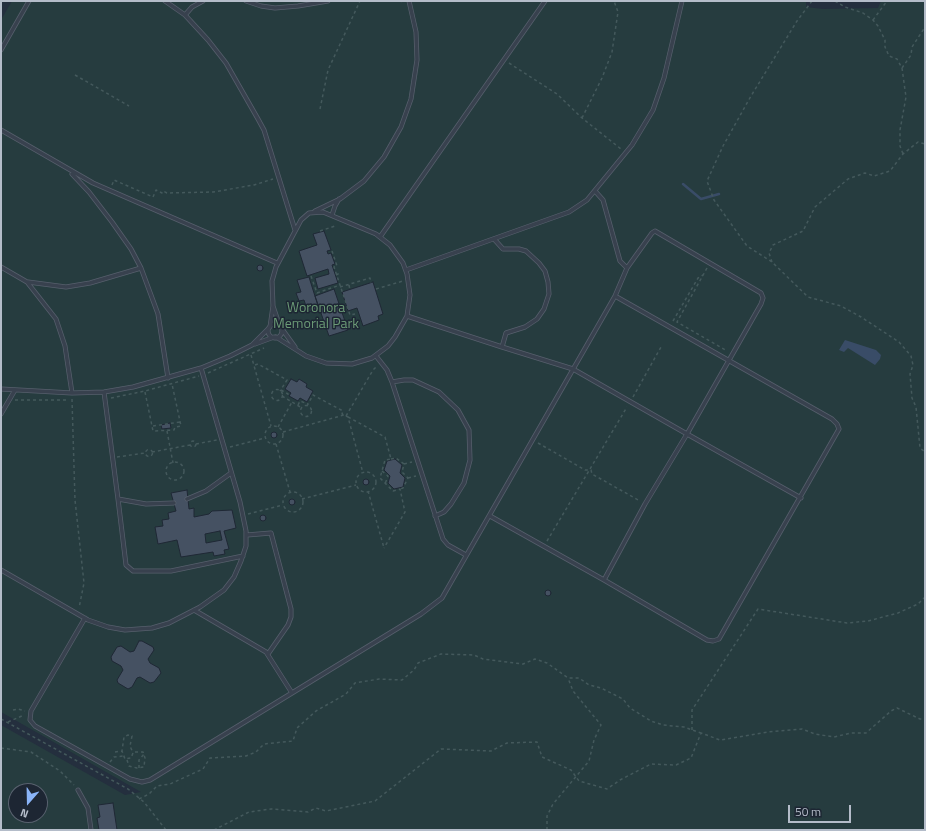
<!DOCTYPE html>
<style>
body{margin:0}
#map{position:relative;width:926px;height:831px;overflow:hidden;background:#242f3e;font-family:"Titillium Web",sans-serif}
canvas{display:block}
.frame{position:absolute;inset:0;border:2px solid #b4bcc9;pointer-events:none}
.north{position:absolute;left:8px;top:783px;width:40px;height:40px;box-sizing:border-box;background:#1d2633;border:1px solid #59626f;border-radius:50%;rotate:200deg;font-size:11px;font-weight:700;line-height:16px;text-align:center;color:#b4bcc9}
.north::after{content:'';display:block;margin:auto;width:14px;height:18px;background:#8ab4f8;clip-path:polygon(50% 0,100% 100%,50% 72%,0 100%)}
.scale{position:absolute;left:788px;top:805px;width:63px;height:18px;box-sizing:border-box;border:2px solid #b4bcc9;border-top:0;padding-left:5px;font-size:12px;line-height:14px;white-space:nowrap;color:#b4bcc9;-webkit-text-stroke:3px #1d2633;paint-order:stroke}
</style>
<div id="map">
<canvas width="926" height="831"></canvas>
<div class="frame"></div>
<div class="north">N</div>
<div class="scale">50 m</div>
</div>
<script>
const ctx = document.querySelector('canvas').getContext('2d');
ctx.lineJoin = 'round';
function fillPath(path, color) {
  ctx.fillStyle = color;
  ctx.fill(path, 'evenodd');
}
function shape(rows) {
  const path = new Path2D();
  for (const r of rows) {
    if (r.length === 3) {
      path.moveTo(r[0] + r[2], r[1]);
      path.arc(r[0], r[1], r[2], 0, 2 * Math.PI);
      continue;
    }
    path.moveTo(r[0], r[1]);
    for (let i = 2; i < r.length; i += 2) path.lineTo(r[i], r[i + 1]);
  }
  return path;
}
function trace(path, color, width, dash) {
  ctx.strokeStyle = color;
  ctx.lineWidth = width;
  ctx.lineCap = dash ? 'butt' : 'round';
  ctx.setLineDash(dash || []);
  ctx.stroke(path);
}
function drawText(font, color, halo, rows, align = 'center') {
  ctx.font = font + ' "Titillium Web",sans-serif';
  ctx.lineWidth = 3;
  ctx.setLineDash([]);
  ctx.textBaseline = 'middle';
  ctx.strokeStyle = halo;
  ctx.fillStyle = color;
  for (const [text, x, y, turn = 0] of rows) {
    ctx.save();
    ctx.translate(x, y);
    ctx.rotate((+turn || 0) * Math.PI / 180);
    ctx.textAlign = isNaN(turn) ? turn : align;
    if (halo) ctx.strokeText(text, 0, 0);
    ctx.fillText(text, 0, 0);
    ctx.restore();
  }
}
fillPath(shape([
 [12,1,806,1,806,7,823,9,878,8,881,1,925,1,925,830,1,830,1,725,125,795,141,792,1,712,1,20],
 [16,791,40,791,40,815,16,815]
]), '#263c3f');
fillPath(shape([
 [845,340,876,350,881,355,880,359,875,365,848,348,844,352,839,350]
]), '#394c67');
trace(shape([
 [683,184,701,199,719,194]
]), '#394c67', 2.5);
const building = shape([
 [324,231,331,250,327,251,328,254,331,253,335,264,332,265,338,283,318,289,315,278,329,274,328,269,307,276,299,251,317,245,313,234,324,231],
 [260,268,3],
 [309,277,319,309,308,312,304,300,299,301,296,293,301,292,297,280,309,277],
 [373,282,383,314,378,316,379,320,363,326,357,308,348,311,342,292,373,282],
 [334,289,348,330,329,336,315,296,334,289],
 [291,379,297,382,299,379,307,384,306,387,313,391,307,402,300,398,298,401,289,396,291,393,285,389,291,379],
 [170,423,171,428,162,429,161,425,170,423],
 [274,435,3],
 [395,459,402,465,400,473,405,478,403,487,394,489,388,483,390,476,384,470,387,461,395,459],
 [366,482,3],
 [187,490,189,509,194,508,194,517,209,514,212,511,232,510,236,528,224,531,229,549,224,550,225,554,214,556,213,552,181,557,177,540,158,544,155,527,163,526,162,520,169,519,168,513,176,511,171,493,187,490],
 [220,531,222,540,206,543,205,534,220,531],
 [292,502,3],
 [263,518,3],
 [548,593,3],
 [139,641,142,641,153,647,154,650,148,659,150,663,159,668,161,673,154,682,150,683,140,677,137,678,132,687,128,689,118,683,117,680,123,670,121,666,112,661,111,657,117,647,121,646,130,652,134,651,139,641],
 [113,803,117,830,99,830,97,818,100,817,98,805,113,803]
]);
fillPath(building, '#455162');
trace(building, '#1f2835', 1);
const lane = shape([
 [165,1,185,15,208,40,226,63,258,119,264,130,295,230],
 [246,1,261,6,275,8,298,6,328,1],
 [185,15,192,7,203,1],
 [1,50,29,1],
 [1,130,93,183,277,263],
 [72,174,89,192,112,222,131,249,141,268,158,314,168,378],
 [315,211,340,199,364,181,384,157,401,127,411,99,417,60,416,32,409,1],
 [332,215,335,206,339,199],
 [380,237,545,1],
 [1,267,27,282,56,319,65,346,72,393],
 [627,268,652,233,655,231,761,293,763,298,761,304,687,434,801,498],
 [406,270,569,212,587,200,632,145,653,110,664,78,682,1],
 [28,282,66,287,90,283,141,268],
 [273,306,280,327],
 [407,316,502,347,506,333,525,327,537,319,544,309,549,294,548,282,545,271,539,263,526,251,519,249,503,249,494,239],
 [275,331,7],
 [270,327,273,306,272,281,276,267,301,220,309,213,323,212,376,234,390,245,403,263,407,274,410,295,407,316,395,337,388,346,372,358,352,364,326,363,306,356,276,337],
 [282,329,295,347],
 [255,344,274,337],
 [376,356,387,370,392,382,443,539,448,545,466,555],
 [392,382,404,380,413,380,439,392,458,410,469,430,470,460,464,483,451,504,444,512,435,516],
 [1,389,72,393,104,392,133,387,201,368,230,356,252,345,269,328],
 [104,392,118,499,146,504,174,503],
 [1,414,15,390],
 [118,499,126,565,133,571,171,571,243,556],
 [187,499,206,491,231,473],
 [490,516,604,580,645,504,687,434,573,369,502,347],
 [247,535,271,533,291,609,291,617,288,625,268,654],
 [1,570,88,620,108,627,125,630,152,628,169,623,200,607,224,590,234,577,241,561,246,546,246,531,240,502,201,368],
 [604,580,707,640,713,641,719,639,839,429,837,424,832,419,615,296],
 [194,610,266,652,292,693,421,614,442,598,615,296,627,268,620,261,603,200,595,191],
 [85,618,31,711,30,720,35,726,130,779,142,782,150,780,292,693],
 [78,790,88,808,91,830]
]);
trace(lane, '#565f6c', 5);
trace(shape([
 [399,1,404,2],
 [812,1,797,21,751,96,723,146,707,181,714,200,747,246,772,262,808,297,841,306,861,317,899,342,911,356,913,365,910,374,912,398,916,407,920,448,925,452],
 [835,1,845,7,863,13,873,20,878,26,885,40,885,47,889,56,897,59,902,68,906,97,900,130,900,146,903,154],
 [873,20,887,1],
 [509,63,557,94,582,118,621,149],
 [902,68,911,55,912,47,925,27],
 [75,75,129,106],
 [320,109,328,70,360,1],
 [582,118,602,78,612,52,618,12,614,1],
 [112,185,114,180,153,197,156,190,162,193,163,191,167,193,213,192,254,185,273,179],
 [320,231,335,226],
 [332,251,337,266,334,267,350,315,355,314],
 [772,262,769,253,773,245,803,231,815,207,848,179,865,173,874,176,890,171,903,154,918,142,925,144],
 [707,268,677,322,727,351],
 [336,275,340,273],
 [311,276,317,293,340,285],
 [349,285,350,290],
 [340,287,370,278,371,283],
 [376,289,403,281],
 [673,321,698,278,703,275],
 [251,355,271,426],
 [255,365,258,364,287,380,280,391],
 [208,373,264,348],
 [277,395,5.5],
 [281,390,288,394,287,398],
 [145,392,153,431,174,430,175,427,181,426,172,384],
 [282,396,302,408],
 [633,397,661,347],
 [111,398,145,391,199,376],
 [72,399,75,500,84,583,79,608],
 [15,400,69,400],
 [298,405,300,401,308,404],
 [306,411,5.5],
 [307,406,313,395,343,411,342,414,348,417,363,473],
 [346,416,373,370,376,367],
 [348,417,385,437,391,459,385,460,380,478,393,491,400,489,405,512,384,548],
 [274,435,9],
 [153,426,180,422],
 [278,427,292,402],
 [167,431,173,463],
 [283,432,344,415],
 [193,444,3],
 [538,443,585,470,591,470,592,474,640,501],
 [196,444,217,440],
 [276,444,290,492],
 [230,447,265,438],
 [149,453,3.5],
 [152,452,190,445],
 [117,457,145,453],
 [391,459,396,458,404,464,402,472,408,478,403,488,400,489],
 [175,471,9],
 [404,464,412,462],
 [382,471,388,476,385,484],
 [366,482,10],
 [408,478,416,476],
 [368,491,384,548],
 [293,502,10],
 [302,499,356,485],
 [248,514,283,505],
 [547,541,627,407],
 [13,710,18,709,25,711],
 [1,719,128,789,144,802,166,830],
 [8,722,24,715],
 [692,730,692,710,758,609,847,623,868,621,898,613,918,604,925,597],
 [1,748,31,752,60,771,74,785],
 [115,752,122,751,125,759,131,758,133,753,130,746,132,736,128,735,124,737,122,751],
 [127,760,129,766,137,768,144,767,145,758,143,752,133,752],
 [110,762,114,757,123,756],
 [139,768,139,760,144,754],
 [139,799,149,794,157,786,170,784,203,769,210,758,246,756,256,752,264,744,293,741,297,728,316,711,346,694,355,683,379,679,402,680,414,670,418,663,441,654,474,655,483,659,523,664,535,659,547,663,568,678,579,678,589,685,601,688,623,699,630,708,651,721,663,725,684,727,701,733],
 [214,830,249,812,271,809,308,812,316,808,326,811,375,801,441,749,491,751,507,743,537,742,542,757,571,770,579,781,607,789,620,780,651,764,676,765,691,758,701,733,720,740,768,732,802,729,815,734,834,737,851,733,866,733,891,711,897,708,920,719,925,719],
 [547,830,547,816,553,804,589,761,594,740,601,725,573,691,568,678]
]), '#44595c', 1.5, [3, 3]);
trace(lane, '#38414e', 3.5);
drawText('14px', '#6b9a76', '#1d2633', [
 ["Woronora",316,309],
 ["Memorial Park",316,325]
]);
</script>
